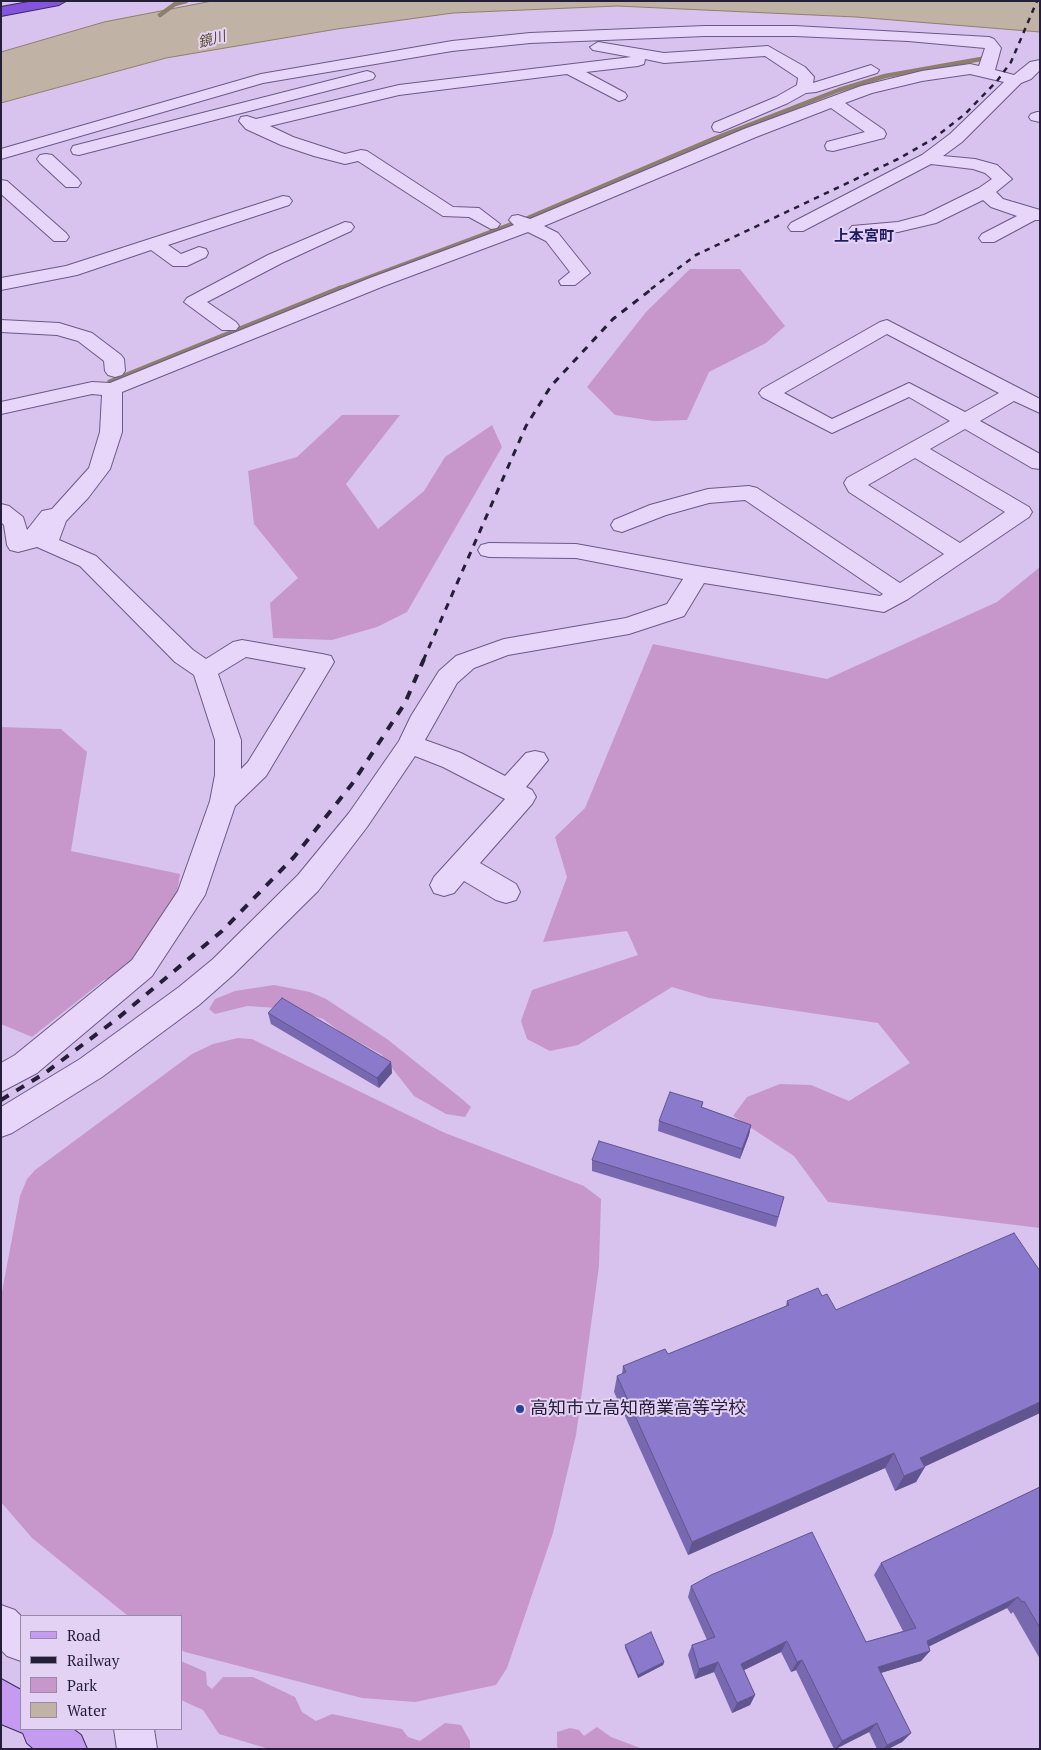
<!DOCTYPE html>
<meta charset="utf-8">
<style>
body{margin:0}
#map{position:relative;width:1041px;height:1750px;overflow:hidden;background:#d8c3ee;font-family:"PT Serif",serif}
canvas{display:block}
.frame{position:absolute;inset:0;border:2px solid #251e38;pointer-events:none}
.legend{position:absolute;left:20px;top:1615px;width:162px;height:115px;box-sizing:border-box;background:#e4d2f5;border:1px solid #988aa9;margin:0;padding:6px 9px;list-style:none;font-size:15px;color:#251e38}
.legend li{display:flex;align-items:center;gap:10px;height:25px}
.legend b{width:25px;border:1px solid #988aa9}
</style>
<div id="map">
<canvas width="1041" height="1750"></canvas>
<div class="frame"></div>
<ul class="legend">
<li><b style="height:6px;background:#c59af1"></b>Road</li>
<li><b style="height:6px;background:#251e38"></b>Railway</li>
<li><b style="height:14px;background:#c797cc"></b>Park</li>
<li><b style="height:14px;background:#c0b3a5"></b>Water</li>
</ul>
</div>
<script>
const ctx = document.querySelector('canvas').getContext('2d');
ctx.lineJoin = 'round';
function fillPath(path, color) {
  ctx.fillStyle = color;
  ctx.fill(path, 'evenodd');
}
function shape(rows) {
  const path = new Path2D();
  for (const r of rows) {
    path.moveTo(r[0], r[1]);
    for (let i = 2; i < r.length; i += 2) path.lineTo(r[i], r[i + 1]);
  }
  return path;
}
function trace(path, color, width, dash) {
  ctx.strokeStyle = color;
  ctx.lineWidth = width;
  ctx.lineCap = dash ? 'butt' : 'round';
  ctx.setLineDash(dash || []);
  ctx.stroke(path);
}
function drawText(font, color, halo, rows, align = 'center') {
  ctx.font = font + ' "PT Serif","Noto Sans JP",serif';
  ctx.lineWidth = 4;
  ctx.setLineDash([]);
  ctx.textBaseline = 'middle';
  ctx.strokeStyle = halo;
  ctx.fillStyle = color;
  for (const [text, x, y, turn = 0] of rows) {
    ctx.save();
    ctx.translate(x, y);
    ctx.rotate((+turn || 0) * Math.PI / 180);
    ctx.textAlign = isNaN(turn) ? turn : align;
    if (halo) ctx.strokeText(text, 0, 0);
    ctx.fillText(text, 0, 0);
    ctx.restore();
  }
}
fillPath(shape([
 [690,269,740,269,785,326,766,343,709,372,687,420,654,421,615,415,587,387,646,312],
 [342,415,400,415,346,484,378,529,424,491,445,457,492,425,502,447,407,612,377,627,332,640,273,638,270,603,298,578,254,524,248,471,297,457],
 [1040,567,1040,1228,828,1202,794,1156,733,1116,747,1097,780,1084,811,1085,849,1101,910,1063,878,1023,709,998,672,987,578,1045,550,1051,527,1039,521,1021,532,990,638,955,627,931,543,942,567,877,555,837,585,808,653,644,827,679,997,602],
 [1,727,61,729,87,752,71,851,180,874,171,933,142,968,104,980,32,1037,1,1024],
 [274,985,310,992,326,999,387,1039,462,1099,471,1107,465,1117,446,1114,414,1096,381,1054,343,1034,323,1019,292,1009,247,1006,215,1014,209,1009,215,999,235,991],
 [238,1038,252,1039,445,1133,584,1186,601,1199,599,1266,576,1435,553,1533,507,1668,496,1685,415,1702,362,1698,185,1652,181,1650,181,1616,128,1616,32,1538,1,1502,1,1297,20,1196,27,1179,35,1170,192,1054,213,1044],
 [181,1661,206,1672,207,1685,212,1689,223,1677,253,1677,295,1697,302,1712,316,1721,332,1714,402,1729,408,1737,420,1741,445,1723,461,1725,470,1741,470,1749,269,1749,219,1734,203,1710,181,1700],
 [597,1727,611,1737,643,1749,558,1749,557,1746,557,1732,570,1728,579,1730,584,1736]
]), '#c797cc');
const water = shape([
 [212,1,1040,1,1040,32,856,17,617,6,453,13,337,29,166,58,1,103,1,52,104,22,212,1]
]);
fillPath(water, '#c0b3a5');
trace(water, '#8e7f6c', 1);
trace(shape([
 [160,15,175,4,186,1],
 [338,289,528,218,713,139,839,90,885,76,981,59]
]), '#8e7f6c', 4.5);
trace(shape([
 [110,382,341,288]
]), '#8e7f6c', 5.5);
const street = shape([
 [705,26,795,26,989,37,994,39,1001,48,995,70,1014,75,1030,62,1040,60,1040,70,1031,79,1021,83,962,142,943,156,975,159,997,165,1012,179,996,192,1003,199,1040,210,1040,220,1035,220,994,242,982,242,979,238,982,234,1017,216,991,207,983,200,936,223,898,232,858,235,852,234,849,230,852,226,898,222,924,215,979,188,992,179,985,173,973,169,931,164,803,231,791,231,788,227,791,223,922,155,950,134,1004,82,970,74,922,81,872,93,845,103,884,130,886,134,884,138,833,151,827,150,825,146,827,142,865,132,831,108,756,137,544,226,558,233,590,273,575,285,561,285,559,281,570,272,546,241,528,232,384,286,122,392,122,432,110,469,88,498,66,521,59,540,96,556,193,650,206,659,233,642,242,640,322,654,331,656,334,662,266,776,235,806,205,895,152,976,37,1073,1,1092,1,1063,15,1055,132,960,178,891,210,801,215,775,215,740,194,675,175,662,80,566,37,547,18,552,10,550,7,545,4,525,1,522,1,504,9,506,23,517,27,530,42,511,52,509,89,468,100,432,102,395,92,394,1,414,1,402,92,382,110,383,370,278,514,225,509,220,512,216,518,215,530,219,744,129,861,86,922,71,970,64,979,66,985,48,908,41,795,36,705,36,530,43,452,51,263,83,1,159,1,149,261,74,452,41,530,33,705,26],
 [246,657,306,668,248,762,241,769,241,740,218,674,246,657],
 [598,42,664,53,768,46,805,67,814,77,813,83,871,65,879,70,877,73,816,92,806,93,788,103,720,132,714,131,712,127,714,123,776,97,797,85,798,78,765,56,664,63,645,59,644,64,638,66,586,72,625,93,627,96,625,99,619,101,567,74,399,95,270,126,293,137,345,154,361,150,367,151,453,207,479,208,500,224,497,228,491,229,469,217,443,216,358,161,345,164,314,156,281,145,246,129,239,121,241,117,247,116,256,119,399,85,631,57,593,50,590,47,598,42],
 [367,71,373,73,375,76,373,79,79,155,73,154,71,150,73,146,367,71],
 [1037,112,1040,112,1040,122,1031,120,1029,117,1031,114,1037,112],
 [46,154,52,155,78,179,81,183,78,187,66,187,40,163,37,159,40,155,46,154],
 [1,180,7,181,66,233,69,237,66,241,54,241,1,194,1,180],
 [283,196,289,197,292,201,289,205,168,245,181,254,199,247,206,249,208,253,206,257,187,266,173,266,151,250,77,275,1,290,1,278,66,266,283,196],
 [345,222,351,223,354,227,351,231,282,263,207,302,236,322,239,326,236,330,222,330,184,302,187,298,268,255,345,222],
 [1,320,59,323,92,333,121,355,124,359,125,371,122,375,115,377,108,375,105,371,104,361,78,341,57,335,1,332,1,320],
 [887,320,1040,399,1040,413,1014,401,980,421,1040,454,1040,469,1032,468,965,429,930,449,1029,507,1032,512,1029,517,908,599,884,612,704,583,684,616,629,634,508,655,474,668,457,683,425,740,461,753,505,776,526,753,535,751,544,753,548,760,526,787,532,790,536,797,532,804,480,863,516,884,520,892,516,900,506,903,496,900,464,881,454,893,444,896,434,893,430,885,434,877,505,799,443,767,415,756,367,827,318,891,233,975,199,1005,102,1077,12,1133,1,1137,1,1107,80,1059,179,987,213,959,298,875,349,813,399,741,411,716,439,671,456,656,504,639,626,618,667,604,683,579,576,558,489,557,481,555,478,550,481,545,489,543,576,544,697,566,880,596,883,594,745,500,709,503,666,515,622,532,614,530,611,525,614,520,650,505,708,489,749,486,757,488,900,583,944,554,849,492,844,483,847,478,950,421,909,397,832,433,762,397,759,393,762,389,880,322,887,320],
 [887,334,999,393,965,412,909,383,832,419,784,393,887,334],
 [915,458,1005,512,960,543,868,485,915,458],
 [1,1605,15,1610,21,1616,21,1661,7,1656,1,1650,1,1605],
 [114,1729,154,1729,157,1749,117,1749,114,1729]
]);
const primary = shape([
 [1,1679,21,1690,21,1729,73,1729,81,1735,87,1749,34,1749,27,1743,23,1733,1,1724,1,1679]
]);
const highway = shape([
 [34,1,66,1,59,5,1,16,1,7,34,1]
]);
trace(street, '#695a88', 2);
trace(primary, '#382e55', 2);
trace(highway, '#382e55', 2);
fillPath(street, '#e7d6f9');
fillPath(primary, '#c59af1');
fillPath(highway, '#8553dd');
trace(shape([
 [651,289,696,255,898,159,933,139,965,114,997,81,1011,62,1037,1]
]), '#251e38', 2.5, [5.5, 5.5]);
trace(shape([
 [423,661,526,426,551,386,613,319,653,288]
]), '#251e38', 3, [7, 7]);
trace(shape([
 [1,1100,45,1073,118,1018,222,931,294,857,352,784,405,703,424,659]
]), '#251e38', 4, [9, 9]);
fillPath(shape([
 [268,1013,391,1062,392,1073,379,1088,271,1024],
 [703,1102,702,1107,751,1125,749,1135,740,1159,658,1131,659,1121],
 [592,1160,784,1197,776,1227,592,1171],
 [1040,1271,1040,1413,925,1466,916,1482,895,1491,885,1468,688,1555,614,1392,617,1376,622,1374,623,1366,668,1354,786,1306,787,1301,822,1296,836,1310],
 [1040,1487,1040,1659,1013,1612,1011,1614,1007,1608,929,1646,930,1651,921,1661,881,1673,911,1733,902,1742,888,1749,877,1749,869,1732,836,1749,834,1749,796,1670,791,1672,781,1652,744,1670,755,1695,750,1705,732,1713,714,1672,695,1679,688,1655,692,1645,707,1640,688,1597,691,1586,866,1642,903,1631,874,1575,881,1563],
 [625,1645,664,1662,663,1665,638,1678,625,1648]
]), '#7868af');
fillPath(shape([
 [391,1062,392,1073,379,1088,377,1078],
 [751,1125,749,1135,740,1159,742,1149],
 [1040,1402,1040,1413,911,1473,920,1458],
 [894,1453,885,1468,688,1555,692,1542],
 [925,1467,916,1482,895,1491,904,1476],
 [1018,1597,1007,1608,918,1652,927,1641],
 [787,1641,781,1652,736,1674,741,1664],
 [930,1651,921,1661,870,1676,878,1667],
 [802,1660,796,1670,791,1672,797,1662],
 [664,1662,663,1665,638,1678,638,1675],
 [718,1662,714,1672,695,1679,699,1669],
 [755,1695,750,1705,732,1713,737,1703],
 [877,1723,869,1732,835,1749,842,1741],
 [911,1733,902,1742,888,1749,883,1749,887,1745]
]), '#61558f');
const building = shape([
 [282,998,391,1062,377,1078,268,1013,282,998],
 [670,1092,703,1102,701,1107,751,1125,742,1149,659,1121,670,1092],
 [599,1141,784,1197,778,1217,592,1160,599,1141],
 [1014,1233,1040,1271,1040,1402,920,1458,925,1467,904,1476,894,1453,692,1542,617,1376,626,1372,623,1366,665,1349,668,1354,789,1305,787,1301,818,1288,822,1296,827,1294,836,1310,1014,1233],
 [1040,1487,1040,1628,1024,1601,1022,1602,1018,1597,927,1641,930,1651,878,1667,911,1733,887,1745,877,1723,842,1741,802,1660,797,1662,787,1641,741,1664,755,1695,737,1703,718,1662,699,1669,692,1645,715,1637,691,1586,711,1575,812,1532,866,1642,916,1628,881,1563,1040,1487],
 [651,1632,664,1662,638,1675,625,1645,651,1632]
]);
fillPath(building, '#8b79cc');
trace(building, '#61558f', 1);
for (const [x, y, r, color] of [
 [520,1409,5,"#2a4096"]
]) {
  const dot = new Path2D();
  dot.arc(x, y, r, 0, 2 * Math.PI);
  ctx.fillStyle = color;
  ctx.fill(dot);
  trace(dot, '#e4d2f5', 2);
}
drawText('italic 14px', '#574c2d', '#e4d2f5', [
 ["鏡川",212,40,-15]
]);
drawText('bold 15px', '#1e1d64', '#e4d2f5', [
 ["上本宮町",864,237]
]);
drawText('18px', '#251e38', '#e4d2f5', [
 ["高知市立高知商業高等学校",530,1409]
], 'left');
</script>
